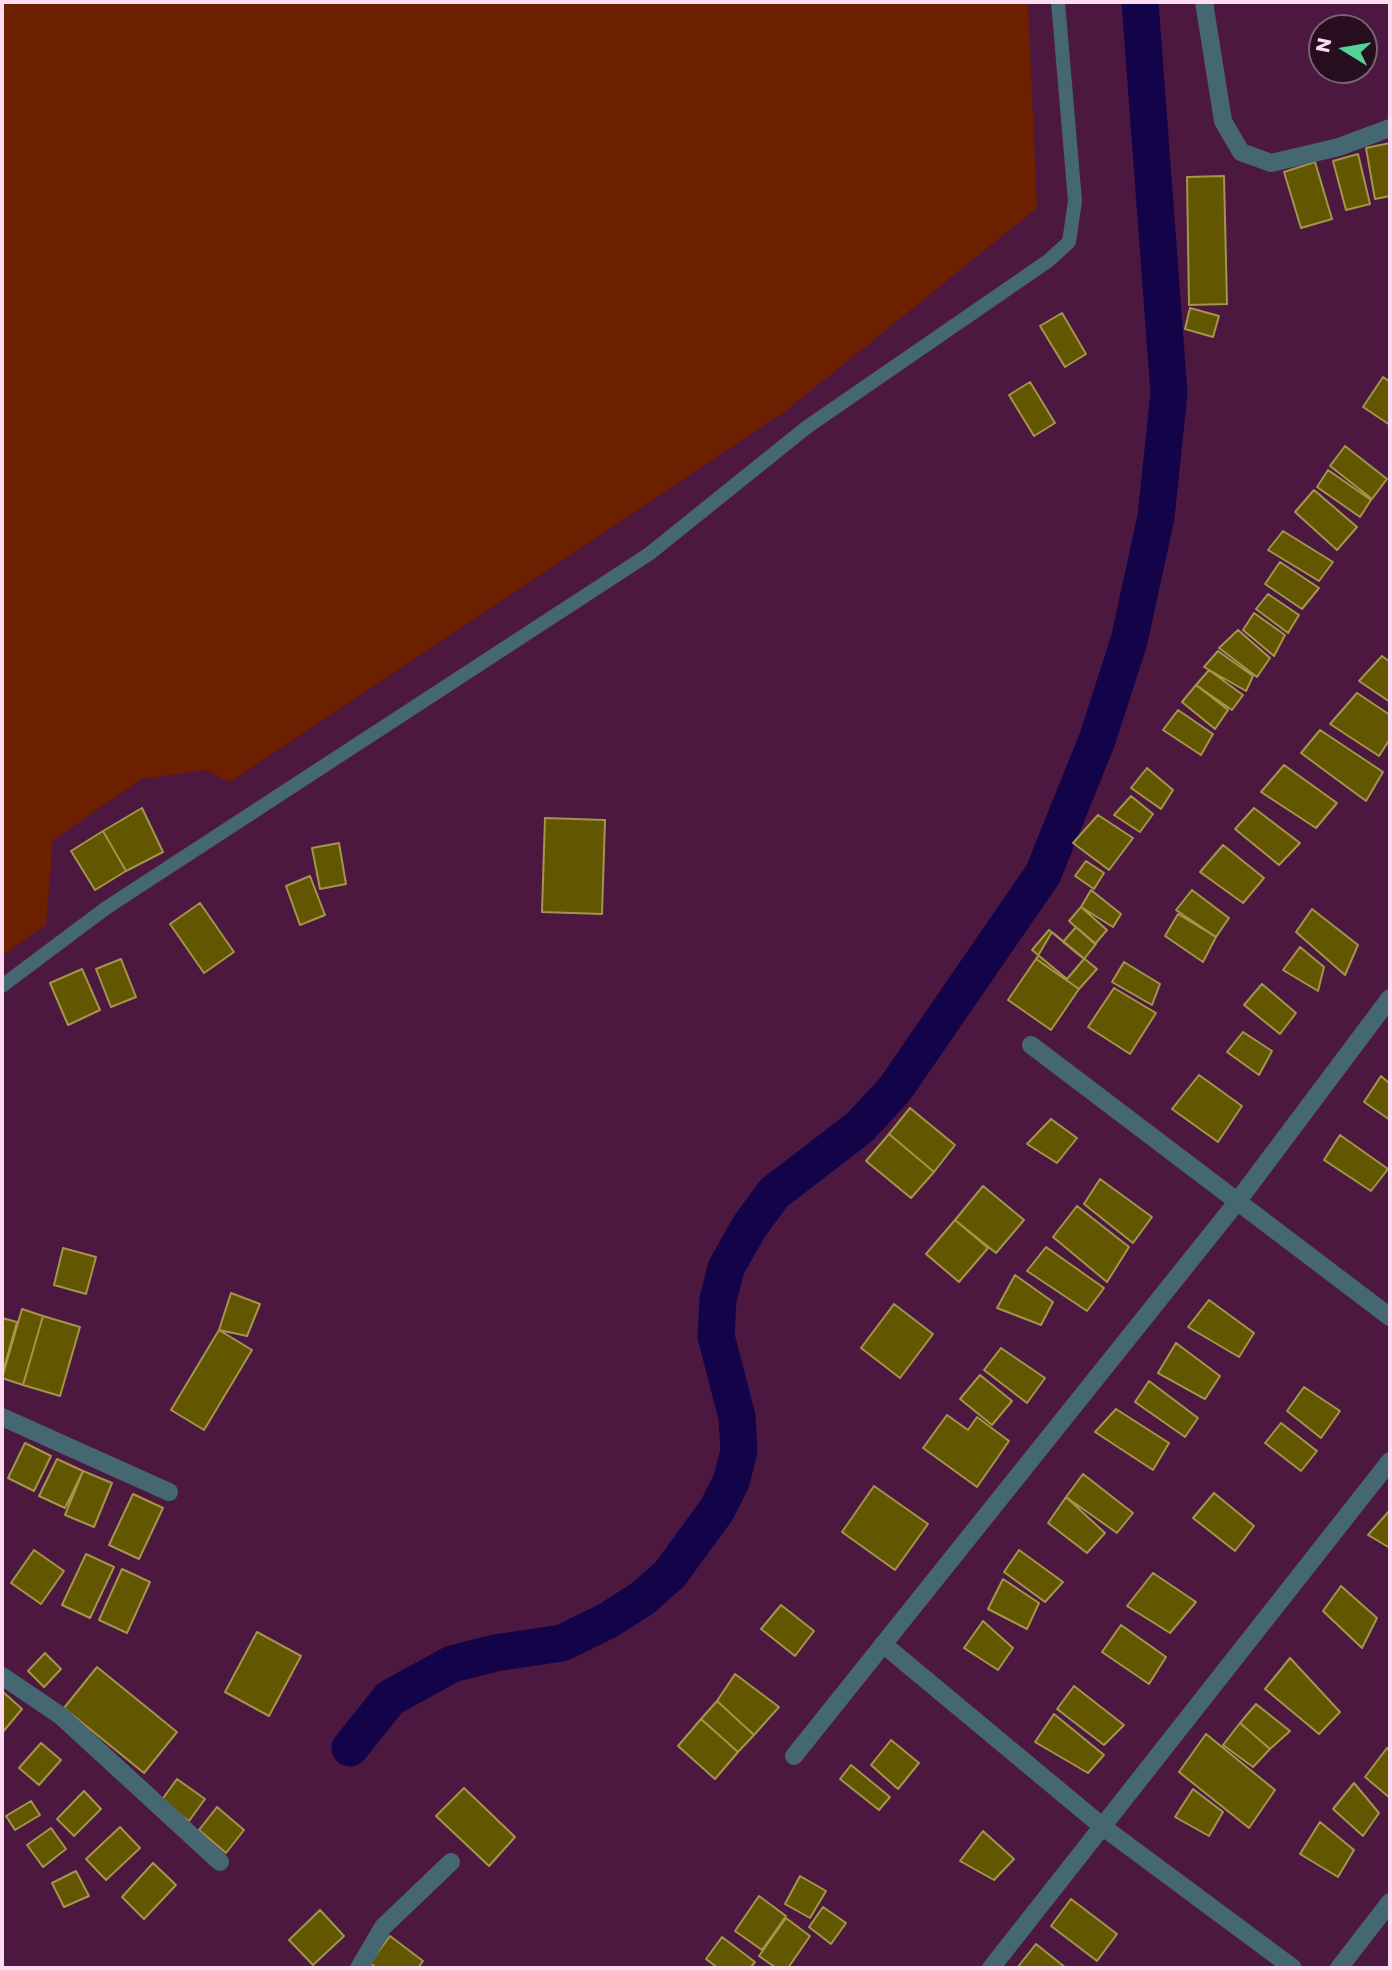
<!DOCTYPE html>
<style>
body{margin:0}
#map{position:relative;width:1392px;height:1970px;overflow:hidden;background:#4d183f;font-family:Poppins,sans-serif}
canvas{display:block}
.frame{position:absolute;inset:0;border:4px solid #fedbf1;pointer-events:none}
.north{position:absolute;left:1308px;top:14px;width:70px;height:70px;box-sizing:border-box;background:#260e1f;border:2px solid #7c6073;border-radius:50%;rotate:281deg;font-size:19px;font-weight:700;line-height:28px;text-align:center;color:#fedbf1}
.north::after{content:'';display:block;margin:auto;width:24px;height:32px;background:#53d396;clip-path:polygon(50% 0,100% 100%,50% 72%,0 100%)}
</style>
<div id="map">
<canvas width="1392" height="1970"></canvas>
<div class="frame"></div>
<div class="north">N</div>
</div>
<script>
const ctx = document.querySelector('canvas').getContext('2d');
ctx.lineJoin = 'round';
function fillPath(path, color) {
  ctx.fillStyle = color;
  ctx.fill(path, 'evenodd');
}
function shape(rows) {
  const path = new Path2D();
  for (const r of rows) {
    path.moveTo(r[0], r[1]);
    for (let i = 2; i < r.length; i += 2) path.lineTo(r[i], r[i + 1]);
  }
  return path;
}
function trace(path, color, width, dash) {
  ctx.strokeStyle = color;
  ctx.lineWidth = width;
  ctx.lineCap = dash ? 'butt' : 'round';
  ctx.setLineDash(dash || []);
  ctx.stroke(path);
}
fillPath(shape([
 [2,2,1028,2,1037,208,783,413,230,782,205,770,142,779,53,840,46,925,2,956]
]), '#6d2000');
trace(shape([
 [350,1748,390,1698,452,1664,495,1653,562,1643,607,1621,643,1598,670,1574,716,1511,731,1482,739,1451,737,1417,716,1336,718,1300,726,1268,749,1227,774,1193,860,1127,895,1089,1043,874,1097,740,1129,641,1156,517,1169,393,1140,2]
]), '#13044a', 37);
const building = shape([
 [1390,143,1390,196,1375,199,1366,148,1390,143],
 [1358,154,1370,204,1346,210,1333,161,1358,154],
 [1315,162,1332,219,1301,228,1284,172,1315,162],
 [1224,176,1227,304,1189,305,1187,177,1224,176],
 [1190,308,1219,316,1213,337,1185,329,1190,308],
 [1062,313,1086,354,1065,367,1040,326,1062,313],
 [1383,377,1390,382,1390,425,1363,407,1383,377],
 [1030,382,1055,423,1034,436,1009,395,1030,382],
 [1345,446,1387,479,1372,499,1330,466,1345,446],
 [1328,470,1371,500,1360,517,1317,487,1328,470],
 [1314,490,1357,527,1337,550,1295,512,1314,490],
 [1283,531,1333,562,1319,581,1268,550,1283,531],
 [1280,562,1319,588,1302,609,1265,584,1280,562],
 [1268,594,1299,615,1288,633,1256,609,1268,594],
 [1254,613,1285,635,1274,656,1243,630,1254,613],
 [1238,630,1270,658,1257,677,1219,648,1238,630],
 [1218,651,1253,676,1246,691,1204,667,1218,651],
 [1382,656,1390,662,1390,702,1359,681,1382,656],
 [1209,670,1243,695,1232,710,1196,685,1209,670],
 [1196,685,1228,710,1215,729,1182,702,1196,685],
 [1357,693,1390,715,1390,739,1379,756,1330,724,1357,693],
 [1178,710,1213,734,1201,755,1163,730,1178,710],
 [1320,730,1383,772,1366,801,1301,753,1320,730],
 [1284,765,1337,803,1316,828,1261,792,1284,765],
 [1147,768,1173,790,1161,809,1131,788,1147,768],
 [1131,796,1153,814,1140,832,1114,815,1131,796],
 [142,808,163,852,126,871,103,831,142,808],
 [1254,808,1300,843,1279,865,1235,829,1254,808],
 [1098,815,1133,838,1109,870,1073,843,1098,815],
 [545,818,605,820,602,914,542,912,545,818],
 [103,831,126,871,95,890,71,851,103,831],
 [339,843,346,884,320,889,312,848,339,843],
 [1223,845,1264,878,1243,903,1200,872,1223,845],
 [1086,861,1104,873,1094,889,1075,876,1086,861],
 [310,876,325,915,300,925,286,886,310,876],
 [1091,890,1121,914,1113,927,1081,907,1091,890],
 [1192,890,1229,918,1216,937,1176,910,1192,890],
 [200,903,234,952,204,973,170,924,200,903],
 [1081,907,1107,930,1095,944,1069,921,1081,907],
 [1312,909,1358,945,1345,975,1296,932,1312,909],
 [1178,914,1216,937,1203,962,1165,936,1178,914],
 [1076,927,1096,944,1084,959,1063,942,1076,927],
 [1049,930,1084,959,1067,979,1032,950,1049,930],
 [1052,932,1097,969,1079,989,1036,959,1052,932],
 [1300,947,1324,967,1318,991,1283,970,1300,947],
 [121,959,136,997,111,1007,96,969,121,959],
 [1036,959,1079,989,1051,1030,1008,1000,1036,959],
 [1124,962,1160,984,1152,1005,1112,982,1124,962],
 [82,969,100,1010,68,1025,50,983,82,969],
 [1262,984,1296,1013,1280,1034,1244,1005,1262,984],
 [1114,988,1156,1013,1130,1054,1088,1027,1114,988],
 [1243,1032,1272,1051,1259,1075,1227,1052,1243,1032],
 [1199,1075,1242,1106,1218,1142,1172,1109,1199,1075],
 [1381,1076,1390,1084,1390,1120,1364,1102,1381,1076],
 [910,1108,955,1145,934,1172,889,1134,910,1108],
 [1051,1119,1077,1138,1057,1163,1027,1144,1051,1119],
 [889,1134,934,1172,911,1198,866,1161,889,1134],
 [1340,1135,1388,1169,1371,1191,1324,1160,1340,1135],
 [1100,1179,1152,1217,1133,1243,1084,1204,1100,1179],
 [983,1186,1024,1220,996,1253,955,1220,983,1186],
 [1077,1206,1129,1247,1107,1282,1053,1237,1077,1206],
 [955,1220,988,1248,959,1282,926,1254,955,1220],
 [1046,1247,1104,1288,1087,1311,1027,1271,1046,1247],
 [63,1248,96,1257,86,1294,54,1285,63,1248],
 [1015,1275,1053,1302,1041,1325,997,1308,1015,1275],
 [231,1293,260,1304,247,1336,219,1330,231,1293],
 [1209,1300,1254,1333,1239,1357,1188,1327,1209,1300],
 [894,1304,933,1334,900,1378,861,1348,894,1304],
 [22,1309,43,1316,23,1385,2,1378,22,1309],
 [43,1316,80,1327,60,1396,23,1385,43,1316],
 [2,1318,17,1322,2,1375,2,1318],
 [219,1330,252,1350,204,1430,171,1410,219,1330],
 [1176,1343,1220,1376,1205,1399,1158,1373,1176,1343],
 [1001,1348,1045,1378,1027,1403,984,1370,1001,1348],
 [980,1375,1012,1401,992,1425,960,1399,980,1375],
 [1149,1381,1198,1418,1185,1437,1135,1402,1149,1381],
 [1304,1387,1340,1411,1321,1438,1287,1411,1304,1387],
 [1116,1409,1169,1443,1153,1470,1095,1432,1116,1409],
 [947,1415,968,1430,977,1417,1009,1441,977,1487,923,1448,947,1415],
 [1281,1423,1317,1451,1301,1471,1265,1443,1281,1423],
 [25,1443,51,1456,34,1491,8,1478,25,1443],
 [57,1459,83,1471,65,1508,39,1496,57,1459],
 [83,1471,112,1483,94,1527,65,1515,83,1471],
 [1083,1474,1133,1513,1117,1533,1066,1497,1083,1474],
 [874,1486,928,1524,895,1570,842,1532,874,1486],
 [1214,1493,1254,1526,1235,1551,1193,1518,1214,1493],
 [133,1494,163,1508,139,1559,109,1545,133,1494],
 [1066,1497,1105,1533,1087,1553,1048,1523,1066,1497],
 [1390,1510,1390,1548,1368,1535,1390,1510],
 [34,1550,64,1571,41,1604,11,1583,34,1550],
 [1019,1550,1063,1582,1045,1602,1004,1572,1019,1550],
 [86,1554,114,1567,90,1618,62,1605,86,1554],
 [122,1569,150,1582,127,1633,99,1620,122,1569],
 [1153,1573,1196,1602,1170,1633,1127,1606,1153,1573],
 [1003,1579,1039,1603,1027,1629,988,1609,1003,1579],
 [1341,1586,1377,1618,1362,1648,1323,1611,1341,1586],
 [781,1605,814,1631,795,1656,761,1629,781,1605],
 [983,1621,1013,1648,998,1670,964,1648,983,1621],
 [1121,1625,1166,1657,1149,1684,1102,1652,1121,1625],
 [257,1632,301,1656,269,1716,225,1692,257,1632],
 [45,1653,61,1669,44,1687,28,1671,45,1653],
 [1290,1658,1340,1712,1319,1734,1265,1689,1290,1658],
 [97,1667,177,1732,144,1773,64,1708,97,1667],
 [735,1674,779,1707,754,1735,717,1701,735,1674],
 [1074,1686,1124,1725,1104,1745,1057,1709,1074,1686],
 [2,1691,22,1709,2,1733,2,1691],
 [717,1701,754,1735,738,1752,701,1719,717,1701],
 [1256,1704,1290,1731,1270,1749,1240,1723,1256,1704],
 [1054,1714,1104,1755,1088,1773,1035,1742,1054,1714],
 [701,1719,738,1752,715,1779,678,1746,701,1719],
 [1240,1723,1270,1749,1253,1767,1223,1745,1240,1723],
 [1206,1734,1275,1790,1249,1828,1179,1772,1206,1734],
 [891,1740,919,1763,898,1789,871,1765,891,1740],
 [41,1743,61,1760,39,1785,19,1768,41,1743],
 [1387,1748,1390,1751,1390,1798,1365,1777,1387,1748],
 [851,1765,890,1797,879,1810,840,1779,851,1765],
 [177,1779,205,1799,189,1821,161,1801,177,1779],
 [1354,1783,1379,1813,1363,1836,1333,1809,1354,1783],
 [464,1788,515,1837,489,1866,436,1816,464,1788],
 [1193,1789,1223,1812,1209,1836,1175,1817,1193,1789],
 [84,1791,101,1809,74,1836,57,1819,84,1791],
 [31,1801,40,1815,15,1830,6,1816,31,1801],
 [217,1807,244,1830,226,1853,199,1830,217,1807],
 [1320,1822,1354,1850,1338,1877,1300,1854,1320,1822],
 [120,1827,140,1848,106,1880,86,1859,120,1827],
 [51,1828,66,1849,43,1867,27,1845,51,1828],
 [983,1831,1014,1859,994,1880,960,1861,983,1831],
 [153,1863,176,1885,144,1919,122,1897,153,1863],
 [76,1871,89,1896,64,1907,52,1883,76,1871],
 [800,1876,826,1891,810,1918,785,1904,800,1876],
 [759,1896,786,1916,762,1950,735,1931,759,1896],
 [1071,1899,1117,1934,1097,1961,1051,1926,1071,1899],
 [823,1907,846,1923,831,1944,809,1927,823,1907],
 [320,1910,344,1936,313,1965,289,1940,320,1910],
 [786,1918,810,1936,788,1968,776,1968,759,1956,786,1918],
 [390,1936,423,1961,418,1968,376,1968,370,1963,390,1936],
 [722,1937,755,1962,750,1968,718,1968,706,1959,722,1937],
 [1036,1944,1066,1968,1017,1968,1036,1944]
]);
fillPath(building, '#625601');
trace(building, '#a2954c', 2);
trace(shape([
 [2,986,106,908,649,554,807,427,1048,261,1069,242,1075,201,1058,2]
]), '#456772', 14);
trace(shape([
 [1204,2,1223,121,1241,152,1271,163,1339,147,1390,128],
 [1031,1045,1390,1317],
 [2,1417,169,1492],
 [883,1644,1103,1827,1293,1968],
 [2,1676,61,1716,220,1862],
 [794,1756,1237,1202,1390,998],
 [359,1968,383,1927,451,1862],
 [991,1968,1390,1461],
 [1339,1968,1390,1902]
]), '#456772', 18);
</script>
